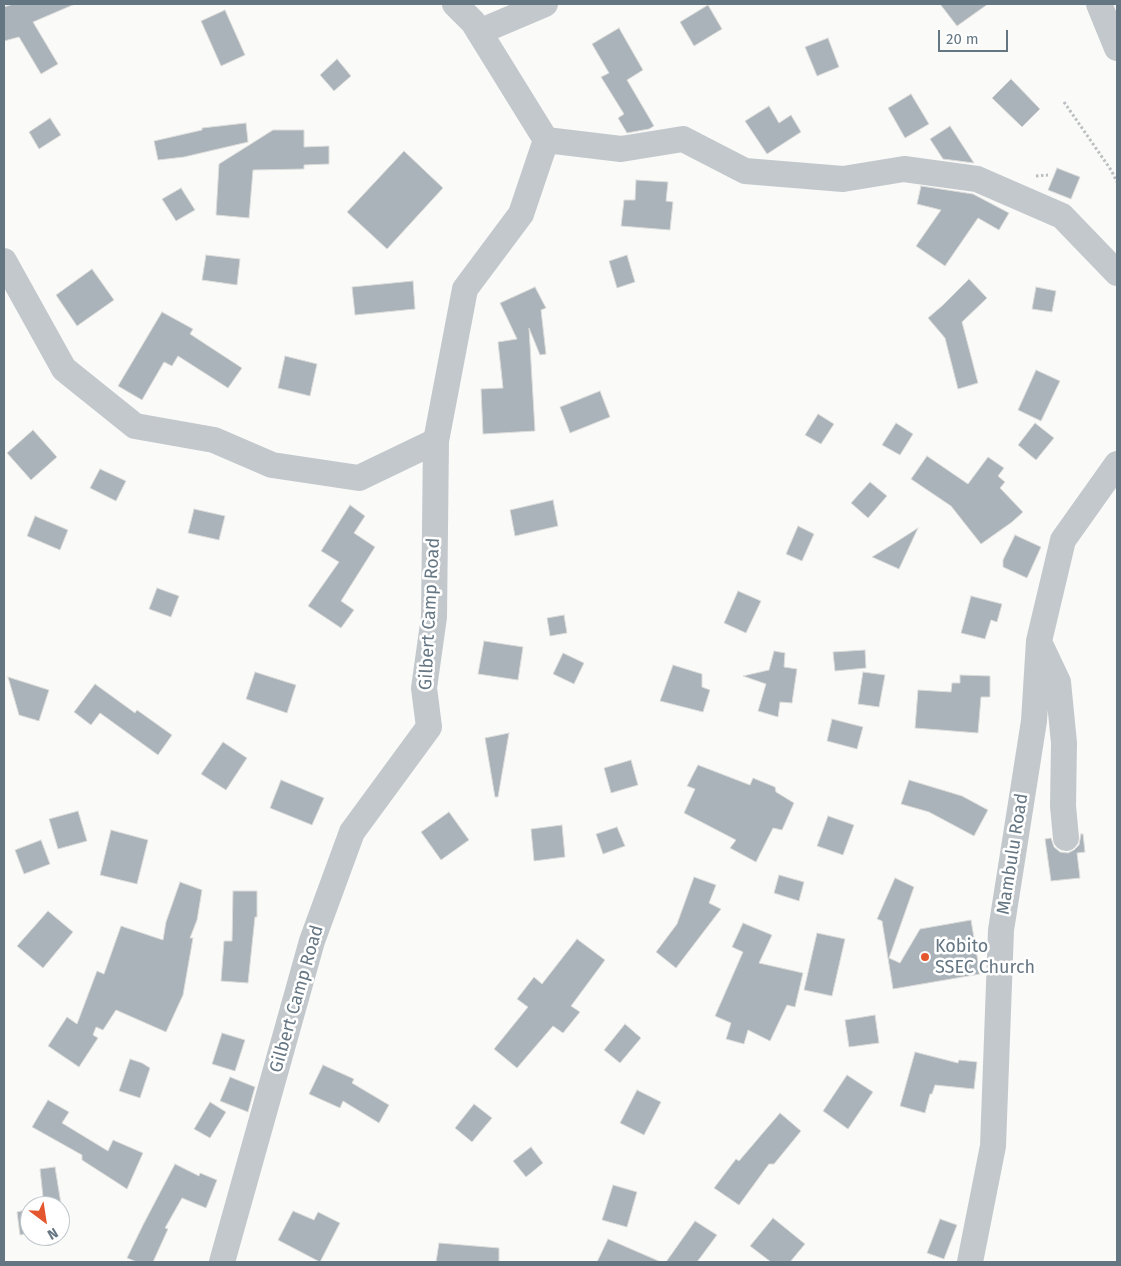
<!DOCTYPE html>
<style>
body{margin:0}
#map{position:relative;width:1121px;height:1266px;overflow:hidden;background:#fafaf8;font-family:"Fira Sans",sans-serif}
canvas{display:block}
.frame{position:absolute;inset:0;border:5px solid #657683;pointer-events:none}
.north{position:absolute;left:20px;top:1196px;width:50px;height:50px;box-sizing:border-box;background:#fff;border:1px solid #c1c8cd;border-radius:50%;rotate:149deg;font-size:14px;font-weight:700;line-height:20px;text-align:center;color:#657683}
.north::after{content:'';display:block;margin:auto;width:18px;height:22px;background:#e4572e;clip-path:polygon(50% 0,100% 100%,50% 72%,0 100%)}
.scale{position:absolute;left:938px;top:30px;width:70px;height:22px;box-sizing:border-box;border:2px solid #657683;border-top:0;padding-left:6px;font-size:15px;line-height:18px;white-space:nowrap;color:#657683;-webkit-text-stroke:4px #fff;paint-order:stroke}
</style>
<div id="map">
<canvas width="1121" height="1266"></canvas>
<div class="frame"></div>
<div class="north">N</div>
<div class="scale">20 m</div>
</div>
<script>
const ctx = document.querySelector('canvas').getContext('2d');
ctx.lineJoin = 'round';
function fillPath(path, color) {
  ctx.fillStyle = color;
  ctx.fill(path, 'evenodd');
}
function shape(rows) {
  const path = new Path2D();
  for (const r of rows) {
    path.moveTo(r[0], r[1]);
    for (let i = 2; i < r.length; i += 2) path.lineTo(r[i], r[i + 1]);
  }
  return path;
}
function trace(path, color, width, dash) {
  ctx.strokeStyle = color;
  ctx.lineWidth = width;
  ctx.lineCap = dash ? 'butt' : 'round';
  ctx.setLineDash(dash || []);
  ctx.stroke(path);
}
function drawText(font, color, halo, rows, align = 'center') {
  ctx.font = font + ' "Fira Sans",sans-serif';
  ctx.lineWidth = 5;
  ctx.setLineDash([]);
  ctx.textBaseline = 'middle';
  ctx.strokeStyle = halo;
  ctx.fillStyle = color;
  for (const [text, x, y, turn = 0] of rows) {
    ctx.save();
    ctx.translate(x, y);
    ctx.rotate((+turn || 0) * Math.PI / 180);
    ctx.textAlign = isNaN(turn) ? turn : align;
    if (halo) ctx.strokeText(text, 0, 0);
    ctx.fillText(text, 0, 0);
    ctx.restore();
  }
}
const building = shape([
 [13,4,75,4,33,22,58,64,41,74,19,37,4,41,4,7,13,4],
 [940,4,988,4,957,26,940,4],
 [708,5,722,29,694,46,680,22,708,5],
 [225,10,245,55,221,66,201,21,225,10],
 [619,28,643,70,627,80,654,126,649,129,627,133,618,118,624,114,601,77,609,73,592,44,619,28],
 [828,38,839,67,817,76,805,47,828,38],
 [337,59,351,76,334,91,320,75,337,59],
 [1011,79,1040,109,1022,127,992,98,1011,79],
 [911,94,929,124,905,138,888,108,911,94],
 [769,106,779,123,791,115,801,132,767,154,745,121,769,106],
 [50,118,61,135,39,149,29,132,50,118],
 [246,123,248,142,184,157,158,160,154,141,202,130,202,128,246,123],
 [950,126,974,163,943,159,930,139,950,126],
 [273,130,304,130,304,147,329,146,329,164,304,165,304,169,253,170,249,218,216,215,219,164,273,130],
 [404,151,443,188,387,249,347,212,404,151],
 [1057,168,1080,177,1071,199,1048,190,1057,168],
 [636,180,668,182,666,201,673,202,670,230,621,226,624,200,635,200,636,180],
 [921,186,973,194,1009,213,999,230,978,218,945,266,916,246,941,210,917,204,921,186],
 [181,188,195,210,176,221,162,199,181,188],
 [206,255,240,259,237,285,202,280,206,255],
 [627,255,635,282,617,288,609,261,627,255],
 [92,269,114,300,77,326,56,295,92,269],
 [969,279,987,298,962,322,978,383,958,389,945,338,928,318,943,305,969,279],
 [413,281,415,309,355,315,352,287,413,281],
 [535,287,546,308,541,310,546,354,540,355,529,328,535,431,483,434,481,389,503,388,498,342,517,339,500,303,535,287],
 [1036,287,1056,291,1052,312,1032,309,1036,287],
 [162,312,193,329,190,334,242,368,228,388,178,356,172,366,164,362,142,400,118,386,162,312],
 [285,356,317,364,310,396,278,388,285,356],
 [1036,370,1060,381,1041,421,1018,410,1036,370],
 [600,391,610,417,570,433,560,407,600,391],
 [818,414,834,424,821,444,805,435,818,414],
 [896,423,913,434,900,455,882,445,896,423],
 [1035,423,1054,438,1036,460,1018,445,1035,423],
 [33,430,57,457,31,480,7,453,33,430],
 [927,456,968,484,988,457,1004,468,998,476,1005,482,1000,488,1023,512,1012,522,981,544,951,506,911,479,927,456],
 [100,469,126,481,116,501,90,488,100,469],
 [870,482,887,496,868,518,851,503,870,482],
 [553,500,558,526,515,536,510,510,553,500],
 [350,505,365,516,354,533,375,547,341,601,354,610,341,628,308,606,339,562,321,551,350,505],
 [194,509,225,516,219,540,188,533,194,509],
 [35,516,68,530,60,550,27,536,35,516],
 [798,526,814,534,802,561,786,554,798,526],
 [918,528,899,569,872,557,893,544,918,528],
 [1015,535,1041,547,1027,578,1003,567,1003,560,1015,535],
 [157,588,179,596,171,617,149,609,157,588],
 [738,591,761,601,746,633,724,623,738,591],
 [971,596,1002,604,997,622,991,620,985,639,961,633,971,596],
 [564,615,567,633,550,636,547,618,564,615],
 [484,641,523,647,518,680,478,674,484,641],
 [865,650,866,668,835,671,833,652,865,650],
 [774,651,785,653,784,667,797,669,792,703,780,702,778,717,758,711,766,684,743,676,769,670,774,651],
 [563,653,584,663,574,684,553,674,563,653],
 [673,665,702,674,702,687,710,690,703,712,660,701,673,665],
 [255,672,296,685,287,713,246,699,255,672],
 [863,672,885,675,879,707,858,704,863,672],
 [960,675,990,676,990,697,981,697,978,733,915,728,918,690,951,692,952,683,960,683,960,675],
 [8,677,49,690,39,721,19,715,8,677],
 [95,684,135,713,137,710,172,735,158,755,100,713,91,725,74,712,95,684],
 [832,719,863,727,857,749,827,741,832,719],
 [509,733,498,797,495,797,485,738,509,733],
 [223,742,247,758,226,790,201,774,223,742],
 [631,760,638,785,611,793,604,768,631,760],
 [698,765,750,785,753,778,775,787,776,792,794,803,782,830,773,828,756,862,730,848,736,840,684,813,695,789,687,786,698,765],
 [281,780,324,798,312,825,270,808,281,780],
 [909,780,962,796,988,810,974,836,929,812,901,804,909,780],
 [78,811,87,841,58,849,49,819,78,811],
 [449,812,469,840,441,860,421,832,449,812],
 [828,816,854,825,843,855,817,846,828,816],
 [562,825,565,857,534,861,531,829,562,825],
 [617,827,625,846,603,854,596,834,617,827],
 [111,830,148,840,137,884,100,875,111,830],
 [1081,834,1083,834,1085,852,1077,853,1080,878,1051,881,1045,839,1051,838,1054,847,1060,852,1068,853,1074,850,1079,845,1081,834],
 [41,840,50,864,24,874,15,850,41,840],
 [779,875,804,882,799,901,774,893,779,875],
 [694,877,716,885,709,903,721,909,676,968,656,952,677,924,694,877],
 [895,878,914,887,889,958,900,963,920,929,971,920,980,974,893,989,882,921,877,919,895,878],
 [180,882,202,890,197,920,190,938,193,938,183,995,166,1032,116,1010,103,1030,96,1027,93,1035,98,1038,79,1067,48,1046,67,1017,77,1024,97,971,104,974,121,926,163,940,166,922,180,882],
 [233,891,257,891,257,917,255,917,248,983,221,981,224,941,232,941,233,891],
 [48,911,73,932,43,968,17,946,48,911],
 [743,923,772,935,759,963,803,973,795,1007,787,1005,770,1041,748,1030,744,1044,726,1039,731,1023,715,1016,743,952,732,947,743,923],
 [817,933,845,939,832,996,804,990,817,933],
 [577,939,605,960,571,1006,580,1012,563,1033,553,1026,517,1068,494,1049,528,1007,517,999,534,977,542,984,577,939],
 [875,1015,879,1043,849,1047,845,1020,875,1015],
 [625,1024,641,1038,620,1063,604,1050,625,1024],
 [222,1033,245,1040,235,1071,212,1064,222,1033],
 [915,1052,958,1063,959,1060,977,1062,974,1089,935,1085,932,1094,930,1094,925,1113,900,1106,915,1052],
 [130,1059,142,1063,150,1068,140,1098,119,1091,130,1059],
 [323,1065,354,1079,352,1083,389,1105,379,1123,343,1101,340,1108,309,1094,323,1065],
 [847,1075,873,1092,848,1129,823,1111,847,1075],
 [230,1077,255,1087,248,1112,220,1101,230,1077],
 [637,1090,661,1102,644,1135,620,1123,637,1090],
 [48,1100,69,1112,62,1123,108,1151,113,1140,143,1153,127,1189,82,1160,82,1155,32,1127,48,1100],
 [210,1102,226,1112,210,1138,194,1129,210,1102],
 [474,1104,492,1118,472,1142,455,1128,474,1104],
 [780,1113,801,1131,774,1164,769,1164,739,1205,714,1188,736,1159,739,1161,780,1113],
 [531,1147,543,1163,526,1177,513,1161,531,1147],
 [175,1164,199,1176,200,1173,217,1180,206,1208,182,1198,165,1228,168,1229,153,1262,137,1262,127,1258,143,1225,175,1164],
 [55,1167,65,1228,60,1229,60,1206,44,1206,40,1169,55,1167],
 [613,1185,637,1192,627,1227,602,1220,613,1185],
 [30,1209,30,1233,20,1235,17,1212,30,1209],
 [293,1211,314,1220,318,1212,340,1223,320,1262,278,1240,293,1211],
 [773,1218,805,1244,790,1262,771,1262,750,1246,773,1218],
 [940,1219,957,1225,944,1259,927,1253,940,1219],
 [695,1221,717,1235,697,1262,666,1262,695,1221],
 [608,1239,661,1262,597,1262,608,1239],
 [439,1243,499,1248,499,1262,436,1262,439,1243]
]);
fillPath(building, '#aab3b9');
trace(building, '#dcdcda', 1);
trace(shape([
 [1064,102,1111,170,1117,182],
 [1036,176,1048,175]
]), '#bbbfc2', 3, [2.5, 2.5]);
trace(shape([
 [1099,4,1117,48],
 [479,32,545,4],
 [546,140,621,149,683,139,745,171,843,179,904,169,977,179,1062,216,1117,273],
 [4,261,64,369,135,426,214,440,272,465,359,478,436,441],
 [1040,644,1058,682,1064,743,1063,806,1066,838],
 [222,1262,312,941,352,832,429,727,424,688,434,617,436,441,465,289,521,214,546,140,473,22,455,4],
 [970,1262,993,1146,1001,930,1034,721,1039,641,1063,540,1117,464]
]), '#c3c8cc', 26);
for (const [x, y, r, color] of [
 [925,957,5,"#e4572e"]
]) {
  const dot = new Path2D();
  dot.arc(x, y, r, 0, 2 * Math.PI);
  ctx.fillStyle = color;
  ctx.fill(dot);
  trace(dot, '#fff', 2);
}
drawText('18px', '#657683', '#fff', [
 ["Gilbert Camp Road",430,614,-87],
 ["Mambulu Road",1013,854,-81],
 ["Gilbert Camp Road",297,999,-74]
]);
drawText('18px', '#657683', '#fff', [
 ["Kobito",935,947],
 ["SSEC Church",935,968]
], 'left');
</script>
